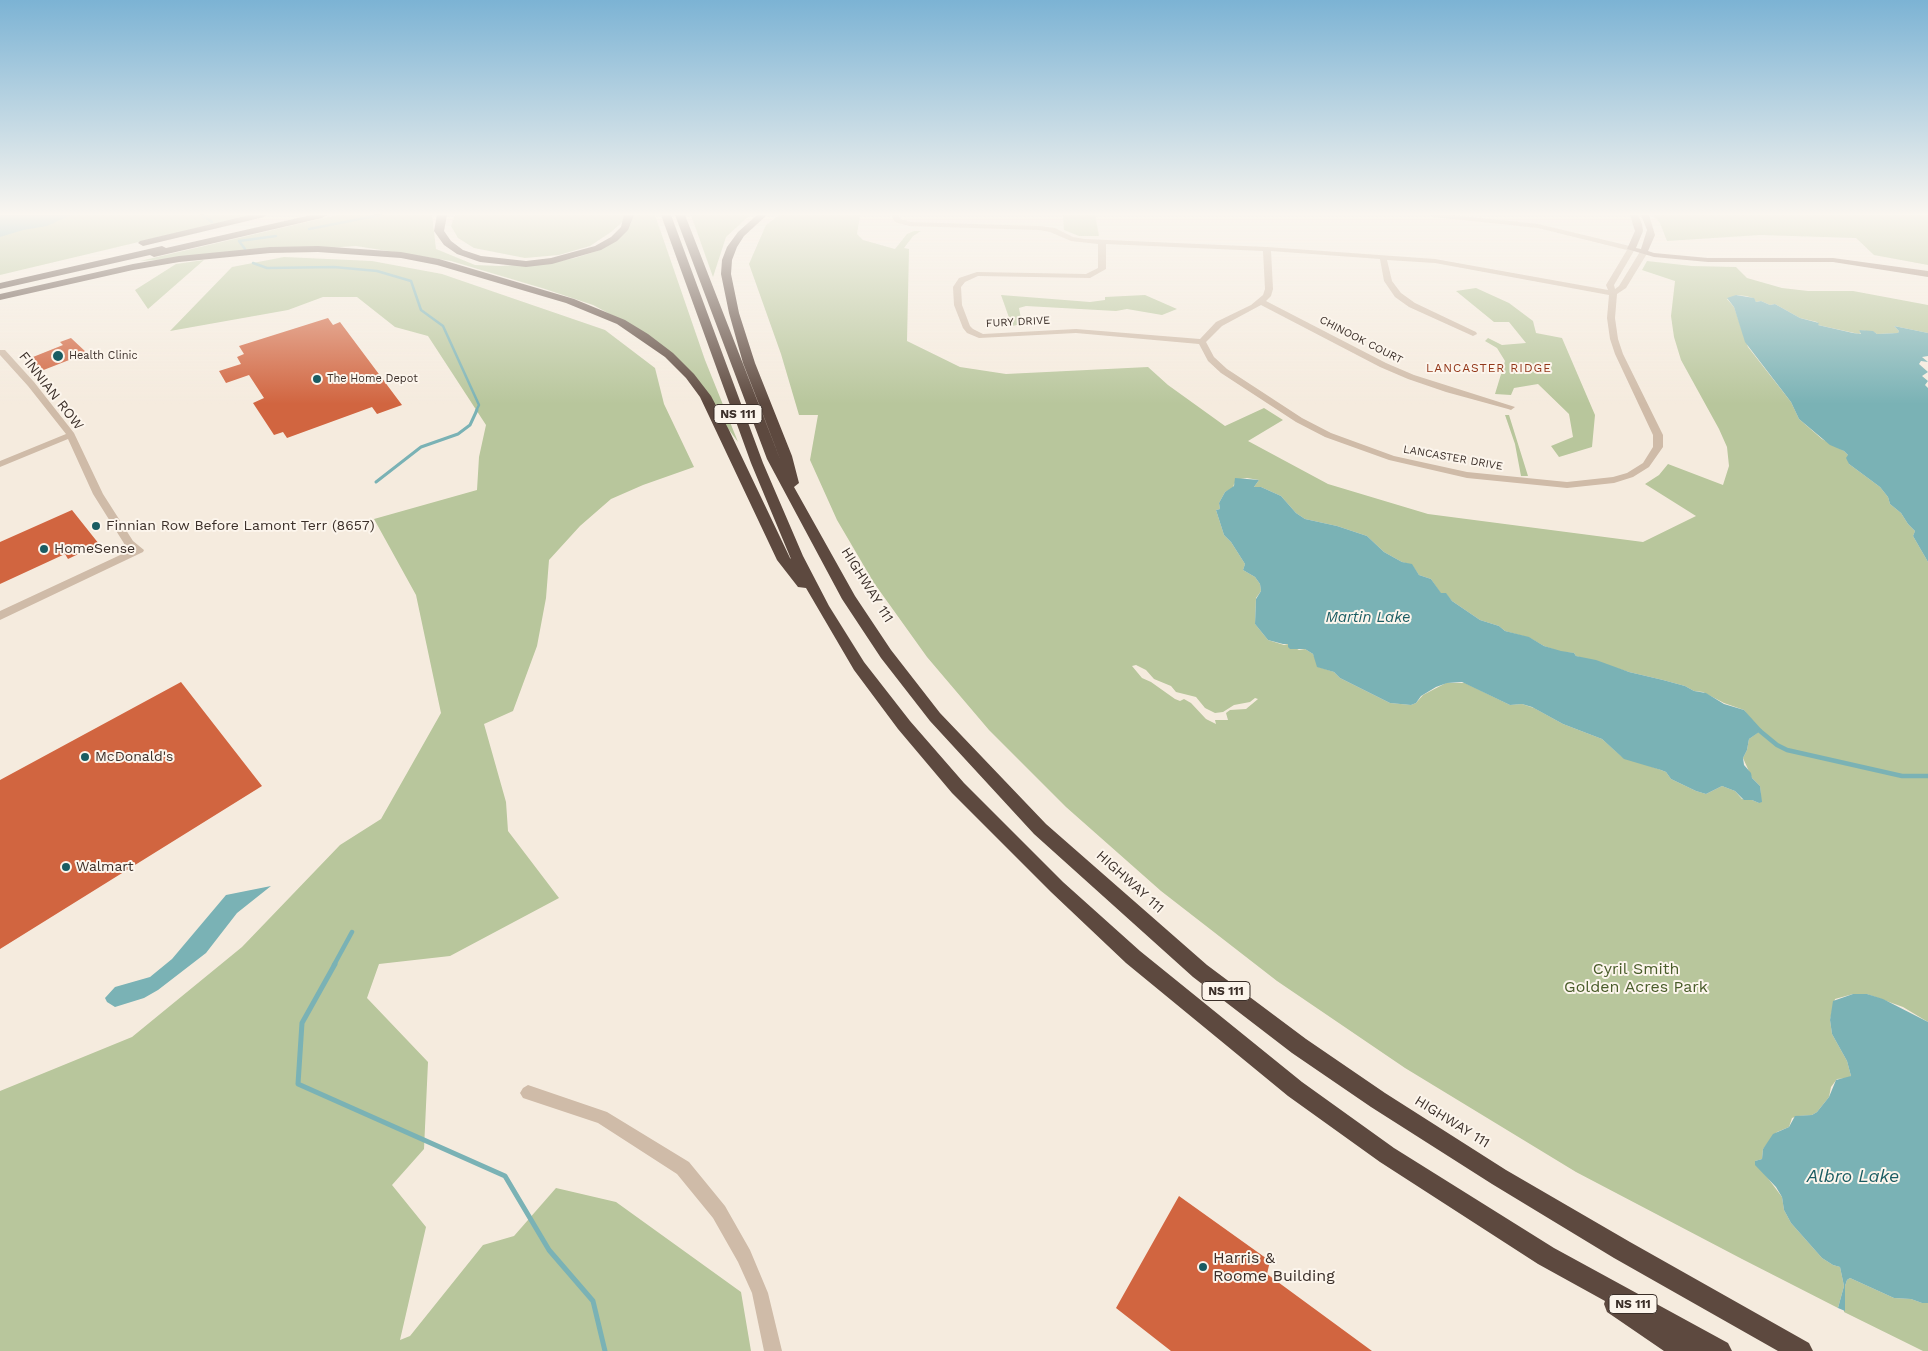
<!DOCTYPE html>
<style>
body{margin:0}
canvas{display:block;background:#f5ebde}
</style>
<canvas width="1928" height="1351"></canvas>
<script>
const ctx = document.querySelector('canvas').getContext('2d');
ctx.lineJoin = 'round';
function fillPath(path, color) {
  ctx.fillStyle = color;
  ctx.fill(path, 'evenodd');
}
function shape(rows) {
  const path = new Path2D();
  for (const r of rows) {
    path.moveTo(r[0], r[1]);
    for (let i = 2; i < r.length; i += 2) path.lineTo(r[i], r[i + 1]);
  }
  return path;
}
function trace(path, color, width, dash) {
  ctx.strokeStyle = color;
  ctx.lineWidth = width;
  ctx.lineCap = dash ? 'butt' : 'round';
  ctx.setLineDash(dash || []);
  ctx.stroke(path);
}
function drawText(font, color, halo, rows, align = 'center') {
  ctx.font = font + ' "Work Sans",sans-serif';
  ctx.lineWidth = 4;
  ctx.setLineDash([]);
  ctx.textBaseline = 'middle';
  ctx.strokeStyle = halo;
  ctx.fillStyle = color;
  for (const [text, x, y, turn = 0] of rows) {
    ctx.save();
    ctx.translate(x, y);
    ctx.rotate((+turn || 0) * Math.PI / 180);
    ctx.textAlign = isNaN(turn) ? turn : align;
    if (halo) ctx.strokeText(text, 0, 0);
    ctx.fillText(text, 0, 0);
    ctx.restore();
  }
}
fillPath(shape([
 [62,215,252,215,0,275,0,236],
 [337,215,432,215,436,249,475,265,500,266,550,263,575,258,597,251,613,241,631,223,632,215,655,215,705,360,738,442,696,385,636,328,593,305,545,289,451,261,356,246,140,261],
 [455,215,627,215,626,219,611,232,590,246,559,255,525,258,474,248,458,238,451,226],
 [691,215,750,215,726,237,713,277],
 [779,215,860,215,857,234,863,240,895,249,907,234,914,231,921,231,913,236,904,248,909,249,907,341,960,367,1006,374,1148,367,1168,385,1225,426,1264,408,1283,420,1248,441,1328,484,1428,514,1643,542,1696,516,1645,484,1659,475,1668,464,1723,485,1729,466,1727,447,1719,429,1681,360,1674,337,1671,316,1675,281,1642,270,1647,261,1692,266,1736,267,1747,278,1782,288,1808,291,1853,291,1928,305,1928,333,1894,326,1899,331,1898,333,1877,334,1874,332,1859,330,1861,333,1859,334,1818,325,1817,324,1819,324,1817,322,1800,318,1775,304,1770,305,1761,301,1756,302,1753,298,1746,296,1737,295,1727,299,1734,307,1748,347,1791,402,1799,419,1822,439,1844,451,1848,455,1849,464,1880,487,1888,497,1890,504,1901,513,1908,524,1915,531,1913,536,1928,562,1928,1022,1903,1007,1867,994,1853,994,1835,999,1830,1020,1832,1034,1847,1061,1851,1076,1849,1078,1837,1079,1831,1087,1829,1097,1817,1112,1812,1115,1798,1116,1792,1118,1789,1127,1777,1132,1763,1149,1762,1159,1755,1161,1782,1197,1784,1210,1791,1223,1822,1258,1833,1265,1840,1267,1844,1286,1838,1308,1742,1259,1576,1172,1405,1068,1277,981,1161,891,1066,807,989,730,927,657,874,583,837,520,810,460,818,415,799,415,781,354,749,264,766,225],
 [1247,478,1259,480,1254,487,1261,487,1281,496,1296,513,1305,519,1337,526,1367,536,1384,552,1402,562,1412,565,1419,575,1431,579,1441,594,1445,593,1452,601,1480,620,1499,626,1505,631,1530,638,1544,646,1561,652,1574,653,1576,656,1629,672,1663,680,1685,686,1694,691,1703,692,1724,703,1744,710,1760,731,1749,739,1747,750,1743,758,1752,778,1760,786,1761,797,1759,803,1752,800,1742,799,1735,791,1722,786,1706,794,1696,791,1671,779,1666,772,1661,770,1621,756,1602,739,1563,724,1534,708,1522,704,1510,705,1465,683,1446,683,1423,695,1416,703,1411,705,1390,703,1340,678,1334,672,1319,667,1313,654,1305,649,1299,650,1288,644,1284,645,1268,640,1255,624,1256,598,1261,591,1260,584,1255,577,1243,570,1245,564,1231,542,1224,535,1216,510,1220,509,1219,503,1225,492,1233,488,1234,484,1240,479],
 [1136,665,1146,670,1154,679,1171,686,1176,692,1196,697,1205,708,1215,713,1223,712,1234,705,1250,702,1255,698,1258,699,1246,709,1230,710,1226,713,1228,720,1215,720,1216,724,1206,719,1191,703,1184,699,1180,701,1175,699,1151,682,1142,678,1132,666],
 [1063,215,1095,215,1099,236,1079,236,1064,230],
 [1653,215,1928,215,1928,265,1874,255,1856,238,1760,235,1667,241,1660,223],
 [284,257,372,261,442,274,605,330,655,368,664,404,694,467,643,485,611,499,580,526,549,560,546,598,537,646,513,711,484,724,506,802,508,831,559,898,450,956,379,964,367,998,428,1062,424,1149,392,1185,426,1227,400,1340,410,1336,483,1245,514,1236,556,1188,616,1202,741,1292,751,1351,0,1351,0,1091,132,1037,242,947,340,845,381,819,441,713,416,595,374,519,477,490,479,457,486,425,428,336,395,327,357,297,323,297,288,310,170,331,232,267],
 [204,260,148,309,135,290,176,264],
 [1476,288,1509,303,1533,321,1536,333,1562,338,1595,415,1592,447,1559,457,1551,446,1573,437,1569,414,1538,384,1514,388,1511,395,1495,394,1505,361,1497,348,1485,341,1488,338,1502,345,1526,343,1509,322,1494,322,1456,291],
 [1001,295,1090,302,1105,300,1105,297,1145,295,1177,309,1162,315,1127,309,1116,311,1026,306,1019,308,1022,324,1012,326],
 [1505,415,1509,415,1528,476,1521,476,1515,444],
 [1850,1278,1894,1298,1911,1299,1922,1303,1928,1303,1928,1351,1923,1351,1844,1312,1845,1286,1847,1280]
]), '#b8c69c');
fillPath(shape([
 [0,215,71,215,47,226,23,230,0,237],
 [1736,295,1754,298,1756,302,1761,301,1770,305,1775,304,1800,318,1819,323,1818,325,1853,333,1861,334,1859,330,1873,331,1877,334,1898,333,1899,331,1894,326,1928,333,1928,356,1922,357,1928,362,1921,361,1919,364,1928,372,1922,376,1928,381,1925,385,1928,388,1928,562,1913,536,1915,531,1908,524,1901,513,1890,504,1888,497,1880,487,1849,464,1846,458,1848,455,1844,451,1830,445,1799,419,1791,402,1745,342,1734,307,1727,298],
 [1235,478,1259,480,1254,487,1261,487,1281,496,1296,513,1305,519,1337,526,1367,536,1384,552,1402,562,1412,564,1419,575,1431,579,1441,593,1446,593,1452,601,1480,620,1499,626,1505,631,1529,637,1544,646,1561,651,1574,653,1576,656,1596,660,1629,672,1663,680,1685,686,1694,691,1706,693,1724,704,1744,710,1762,730,1749,739,1747,750,1743,758,1744,765,1751,773,1752,778,1760,786,1762,802,1759,803,1752,800,1744,800,1735,791,1722,786,1706,794,1696,791,1671,779,1666,772,1661,770,1624,759,1602,739,1563,724,1532,707,1522,704,1510,705,1462,682,1447,683,1436,687,1421,696,1416,703,1411,705,1390,703,1340,678,1334,672,1317,667,1313,654,1305,649,1290,649,1288,647,1288,644,1283,644,1268,640,1255,624,1256,599,1261,591,1260,584,1255,577,1243,570,1245,564,1231,542,1224,535,1216,510,1220,509,1219,503,1225,492,1234,486],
 [271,886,237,913,206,953,158,990,144,998,115,1007,107,1002,105,998,115,987,150,977,172,959,226,895],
 [1853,994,1867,994,1883,999,1928,1022,1928,1303,1922,1303,1911,1299,1894,1298,1850,1278,1847,1280,1845,1286,1845,1311,1838,1308,1844,1286,1840,1267,1833,1265,1822,1258,1791,1223,1784,1210,1782,1197,1776,1187,1755,1165,1755,1161,1762,1159,1763,1149,1773,1134,1789,1127,1795,1116,1812,1115,1817,1112,1829,1097,1836,1080,1851,1076,1847,1061,1832,1034,1830,1020,1833,1001]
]), '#7ab2b5');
trace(shape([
 [202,215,212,222],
 [309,229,380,215],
 [245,249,239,241,276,236],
 [253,263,267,268,334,267,377,271,411,281,421,310,443,326,479,405,476,411]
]), '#7ab2b5', 2.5);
trace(shape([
 [376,482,421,447,458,434,470,425,477,410]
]), '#7ab2b5', 3);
trace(shape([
 [1760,731,1777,745,1787,750,1902,776,1928,776],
 [334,965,352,932]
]), '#7ab2b5', 4.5);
trace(shape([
 [335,964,302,1023,298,1084,505,1176,549,1250,593,1301,605,1351]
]), '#7ab2b5', 5);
fillPath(shape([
 [328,318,333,325,340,322,402,405,377,414,372,407,287,438,283,432,274,435,253,403,264,398,249,375,226,383,219,371,241,364,237,357,244,354,239,346],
 [71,338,87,353,41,371,28,359,63,345,60,342],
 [72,510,99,544,68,559,65,554,0,584,0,542],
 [181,682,262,786,0,949,0,780],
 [1179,1196,1270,1261,1267,1274,1372,1351,1171,1351,1116,1308]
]), '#d16540');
fillPath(shape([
 [891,215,898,215,901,219,910,222,1039,226,1055,228,1073,237,1085,239,1267,247,1435,259,1608,290,1606,285,1627,250,1538,228,1434,217,1430,215,1452,215,1538,224,1634,247,1635,249,1614,285,1615,289,1619,286,1641,250,1647,250,1648,252,1626,288,1617,294,1615,318,1618,339,1623,354,1663,435,1663,447,1649,467,1633,477,1614,483,1567,488,1467,478,1389,460,1325,437,1296,422,1221,373,1208,361,1199,344,1076,333,979,338,967,333,963,328,954,305,953,287,959,278,977,272,1086,274,1098,268,1098,244,1071,241,1050,232,1039,230,909,226,895,222,891,215],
 [1106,244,1263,251,1265,289,1263,295,1251,305,1216,322,1200,339,1076,329,983,334,973,329,970,326,962,305,961,287,965,282,978,276,1090,278,1106,269,1106,244],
 [1271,251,1380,259,1384,281,1395,297,1409,307,1473,336,1477,334,1476,332,1415,303,1401,293,1392,281,1387,260,1435,263,1609,295,1607,318,1610,339,1615,354,1653,435,1653,447,1643,463,1627,473,1613,477,1567,482,1467,472,1394,456,1331,433,1302,418,1227,369,1214,357,1206,342,1222,326,1261,305,1380,367,1408,379,1446,392,1508,409,1511,410,1515,407,1414,375,1386,363,1266,301,1271,296,1273,289,1271,251],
 [0,350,5,350,34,382,74,433,103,494,133,541,144,550,143,552,0,620,0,611,131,550,125,545,93,494,68,439,0,467,0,461,66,434,28,386,0,355,0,350],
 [528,1085,607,1112,689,1162,725,1206,750,1250,768,1293,782,1351,764,1351,752,1293,738,1262,713,1218,677,1174,598,1123,523,1098,520,1093,523,1088,528,1085]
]), '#cfbba8');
fillPath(shape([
 [1630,215,1638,215,1642,224,1643,231,1636,248,1641,249,1647,230,1641,215,1649,215,1655,235,1648,251,1654,253,1708,258,1833,258,1928,271,1928,277,1833,262,1708,262,1654,257,1627,249,1635,231,1630,215]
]), '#a38979');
fillPath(shape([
 [250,215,266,215,264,217,143,246,138,243,140,241,250,215],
 [311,215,327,215,322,218,154,257,150,255,0,289,0,283,162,246,166,248,311,215],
 [437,215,447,215,444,231,451,241,463,250,481,256,526,261,551,258,595,246,611,237,621,227,624,215,634,215,628,230,617,241,601,250,552,264,526,267,480,262,457,254,444,245,434,231,437,215],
 [661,215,671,215,763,463,803,556,829,606,864,662,910,721,964,783,1063,882,1140,951,1302,1082,1394,1148,1554,1248,1728,1343,1732,1351,1664,1351,1607,1312,1604,1304,1605,1301,1538,1264,1380,1162,1288,1096,1126,963,1051,892,952,793,898,729,854,670,806,588,798,587,777,560,700,397,686,378,665,357,617,324,566,303,437,265,401,258,318,252,270,253,179,262,133,270,0,300,0,294,133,264,179,256,270,247,318,246,401,252,439,259,574,299,625,320,648,334,673,353,694,374,711,396,729,430,790,558,791,559,751,463,661,215],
 [675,215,685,215,782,464,743,363,729,313,721,274,722,260,727,247,738,232,757,215,767,215,744,236,737,247,732,260,731,274,739,313,755,363,792,456,799,483,794,487,855,596,891,650,940,713,1046,824,1207,965,1306,1039,1385,1093,1506,1170,1630,1242,1809,1343,1813,1351,1778,1351,1614,1258,1492,1184,1371,1107,1292,1053,1193,977,1034,834,930,721,881,658,842,599,767,459,675,215]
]), '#5d493f');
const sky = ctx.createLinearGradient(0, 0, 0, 404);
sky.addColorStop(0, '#7cb3d4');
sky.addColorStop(0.53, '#faf6f0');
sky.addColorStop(1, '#faf6f000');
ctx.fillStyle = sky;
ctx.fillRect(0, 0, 1928, 404);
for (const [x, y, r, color] of [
 [58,356,6,"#1a5c62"],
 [317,379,5,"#1a5c62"],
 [96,526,5,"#1a5c62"],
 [44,549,5,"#1a5c62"],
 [85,757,5,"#1a5c62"],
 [66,867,5,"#1a5c62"],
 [1203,1267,5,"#1a5c62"]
]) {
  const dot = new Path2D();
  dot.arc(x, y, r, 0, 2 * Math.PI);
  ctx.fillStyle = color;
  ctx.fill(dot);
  trace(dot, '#fcf5ec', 2);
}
drawText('11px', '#3b2f29', '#fcf5ec', [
 ["FURY DRIVE",1018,322,-3],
 ["CHINOOK COURT",1361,340,27],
 ["LANCASTER DRIVE",1453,458,10]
]);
drawText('11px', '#3b2f29', '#fcf5ec', [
 ["Health Clinic",69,356],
 ["The Home Depot",327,379]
], 'left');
ctx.letterSpacing = '1px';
drawText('12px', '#93381a', '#fcf5ec', [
 ["LANCASTER RIDGE",1489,368]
]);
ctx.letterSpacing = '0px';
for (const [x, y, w] of [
 [738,414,48],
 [1226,991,48],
 [1633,1304,48]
]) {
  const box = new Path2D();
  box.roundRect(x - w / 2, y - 9.5, w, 19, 4);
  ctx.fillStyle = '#fcf5ec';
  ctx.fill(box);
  trace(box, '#3b2f29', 1);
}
drawText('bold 12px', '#3b2f29', null, [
 ["NS 111",738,414],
 ["NS 111",1226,991],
 ["NS 111",1633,1304]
]);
drawText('14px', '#3b2f29', '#fcf5ec', [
 ["FINNIAN ROW",51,391,52],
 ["HIGHWAY 111",867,585,58],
 ["HIGHWAY 111",1130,882,42],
 ["HIGHWAY 111",1452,1122,32]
]);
drawText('14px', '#3b2f29', '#fcf5ec', [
 ["Finnian Row Before Lamont Terr (8657)",106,526],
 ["HomeSense",54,549],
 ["McDonald's",95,757],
 ["Walmart",76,867]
], 'left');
drawText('italic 15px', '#1a5c62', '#fcf5ec', [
 ["Martin Lake",1368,618]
]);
drawText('16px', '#495c2a', '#fcf5ec', [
 ["Cyril Smith",1636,969],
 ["Golden Acres Park",1636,987]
]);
drawText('16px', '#3b2f29', '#fcf5ec', [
 ["Harris &",1213,1258],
 ["Roome Building",1213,1276]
], 'left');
drawText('italic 18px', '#1a5c62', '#fcf5ec', [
 ["Albro Lake",1853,1177]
]);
</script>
